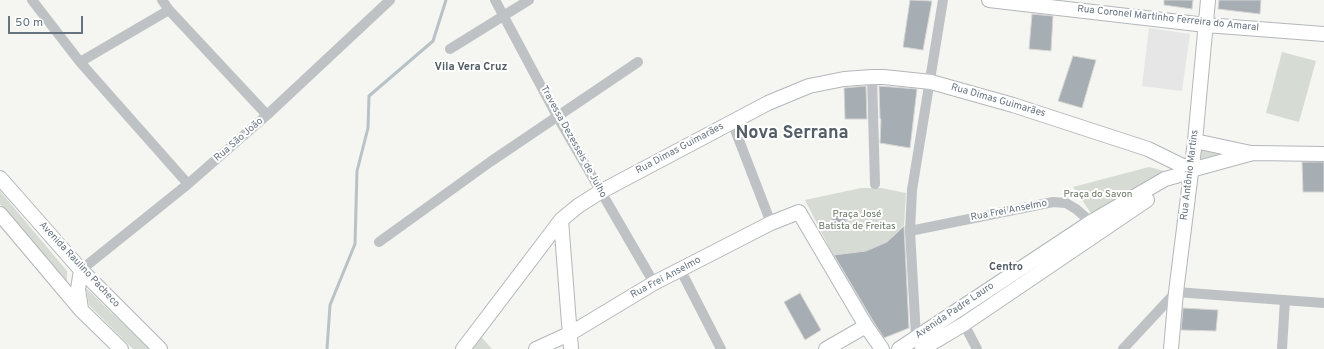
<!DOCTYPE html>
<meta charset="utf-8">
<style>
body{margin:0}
#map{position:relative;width:1324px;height:349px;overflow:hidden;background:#f5f5f1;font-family:Overpass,sans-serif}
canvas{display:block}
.scale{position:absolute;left:8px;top:16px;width:75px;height:18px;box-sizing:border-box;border:2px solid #667480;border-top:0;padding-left:5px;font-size:12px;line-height:14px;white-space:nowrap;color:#667480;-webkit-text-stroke:3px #fff;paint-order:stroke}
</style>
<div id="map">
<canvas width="1324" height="349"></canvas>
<div class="scale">50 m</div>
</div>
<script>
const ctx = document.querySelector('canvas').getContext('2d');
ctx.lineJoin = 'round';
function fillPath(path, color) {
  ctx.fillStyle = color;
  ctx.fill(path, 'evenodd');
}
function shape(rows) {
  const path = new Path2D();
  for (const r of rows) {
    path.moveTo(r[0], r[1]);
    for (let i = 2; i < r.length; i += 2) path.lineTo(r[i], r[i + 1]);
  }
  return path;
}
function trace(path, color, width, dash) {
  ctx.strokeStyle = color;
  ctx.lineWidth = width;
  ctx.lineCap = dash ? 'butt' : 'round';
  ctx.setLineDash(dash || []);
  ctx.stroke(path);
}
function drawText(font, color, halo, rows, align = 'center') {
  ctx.font = font + ' Overpass,sans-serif';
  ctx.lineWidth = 4;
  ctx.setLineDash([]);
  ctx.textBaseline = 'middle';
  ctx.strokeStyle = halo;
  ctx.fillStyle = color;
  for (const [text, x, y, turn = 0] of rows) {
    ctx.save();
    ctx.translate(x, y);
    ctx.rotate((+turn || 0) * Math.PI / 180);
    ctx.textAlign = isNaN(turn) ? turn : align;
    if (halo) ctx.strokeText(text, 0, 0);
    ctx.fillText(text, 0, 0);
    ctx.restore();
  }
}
fillPath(shape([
 [1149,28,1190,34,1182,91,1142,86]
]), '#e5e6e5');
fillPath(shape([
 [1282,52,1316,61,1299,122,1266,113],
 [1200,147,1233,153,1198,162],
 [1149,167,1168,172,1093,216,1073,187],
 [861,188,881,188,906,193,904,225,887,242,866,251,833,255,805,200],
 [0,191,67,271,67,284,0,204],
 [86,288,112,313,151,349,133,349,89,305],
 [477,332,492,349,464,349]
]), '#d6dbd3');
trace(shape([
 [327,349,330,305,355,244,357,171,368,128,369,96,433,41,446,0]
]), '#b8c2c7', 3);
const building = shape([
 [910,0,932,1,923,50,903,47,910,0],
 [1164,0,1193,0,1192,9,1164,5,1164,0],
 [1219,0,1261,0,1260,14,1218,9,1219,0],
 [1032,14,1053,16,1051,51,1029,49,1032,14],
 [1073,56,1096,60,1082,108,1058,101,1073,56],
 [866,86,867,119,845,119,844,88,866,86],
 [879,86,917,89,910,148,880,143,881,119,880,119,879,86],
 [1302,162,1324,162,1324,192,1303,192,1302,162],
 [845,213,847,229,835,232,831,217,845,213],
 [904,226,909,328,884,338,873,321,834,255,866,251,887,242,904,226],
 [800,293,821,330,805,340,784,302,800,293],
 [1183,308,1218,310,1216,331,1181,330,1183,308]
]);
fillPath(building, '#a7aeb3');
trace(building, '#d6d6d4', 1);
const secondary = shape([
 [989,0,1206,25,1324,34],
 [1195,141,1251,153],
 [0,178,81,270,160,349],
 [0,214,81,310,121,349],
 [561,220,571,349],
 [81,270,78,289,81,309],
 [463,349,561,220,578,206,600,192,768,103,809,86,844,79,872,77,884,77,931,82,1013,105,1148,149,1191,170],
 [536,349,571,333,654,283,771,223,799,212,866,326,882,349],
 [826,349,866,326],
 [899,349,1091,222,1165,179,1176,176,1191,170,1253,153,1324,154],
 [922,349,964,324,1147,200],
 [1171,349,1176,292,1195,141,1208,0]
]);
trace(secondary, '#b3b7bb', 16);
trace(shape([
 [32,0,80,62,188,184],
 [162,0,169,10,267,115],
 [495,0,557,116,654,283],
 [450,49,529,0],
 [80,62,169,10],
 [872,77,875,184],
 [732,122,771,223],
 [910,231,1053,202,1066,203,1076,209,1091,222,1095,227],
 [379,242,490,162,638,62],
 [680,269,721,349],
 [81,270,188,184,267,115,390,0],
 [964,324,977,349],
 [916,337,910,231,912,190,943,0],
 [1123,349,1176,292,1324,303],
 [1282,349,1285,300]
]), '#bec2c5', 10);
trace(secondary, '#fff', 14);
drawText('10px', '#667480', '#fff', [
 ["Rua Coronel Martinho Ferreira do Amaral",1168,19,6],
 ["Rua Dimas Guimarães",998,101,16],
 ["Rua São João",239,140,-41],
 ["Travessa Dezesseis de Julho",573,142,61],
 ["Rua Dimas Guimarães",680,149,-28],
 ["Rua Antônio Martins",1190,175,-83],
 ["Rua Frei Anselmo",1009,211,-11],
 ["Avenida Raulino Pacheco",79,265,47],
 ["Rua Frei Anselmo",666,278,-28],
 ["Avenida Padre Lauro",955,311,-34]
]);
drawText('10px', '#687864', '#fff', [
 ["Praça do Savon",1098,195],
 ["Praça José",857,215],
 ["Batista de Freitas",857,227]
]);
drawText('bold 11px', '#535d66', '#fff', [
 ["Vila Vera Cruz",471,68],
 ["Centro",1006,268]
]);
drawText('bold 18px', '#535d66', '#fff', [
 ["Nova Serrana",792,134]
]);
</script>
